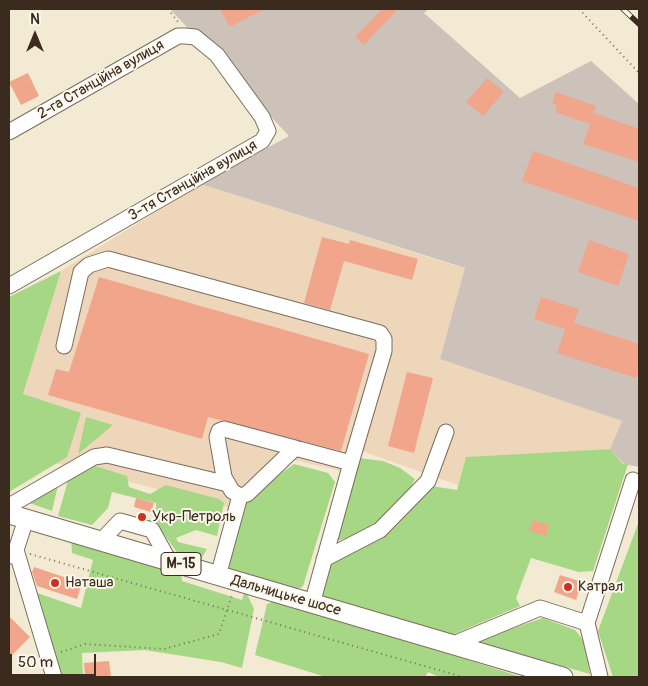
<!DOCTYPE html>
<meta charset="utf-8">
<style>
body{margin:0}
#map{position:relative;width:648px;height:686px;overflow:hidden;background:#f2ead2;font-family:Pangolin,sans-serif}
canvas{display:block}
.frame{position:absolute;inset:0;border:10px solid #3b2a1e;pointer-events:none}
.north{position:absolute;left:10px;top:10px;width:50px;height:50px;-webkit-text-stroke:4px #fbf7ec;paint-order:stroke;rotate:0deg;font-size:14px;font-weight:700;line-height:20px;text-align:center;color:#3b2a1e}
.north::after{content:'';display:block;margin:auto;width:18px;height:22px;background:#3b2a1e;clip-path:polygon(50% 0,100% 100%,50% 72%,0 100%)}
.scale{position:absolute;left:10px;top:654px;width:86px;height:22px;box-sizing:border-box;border:2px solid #3b2a1e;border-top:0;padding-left:6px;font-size:15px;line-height:18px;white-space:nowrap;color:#3b2a1e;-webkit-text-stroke:4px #fbf7ec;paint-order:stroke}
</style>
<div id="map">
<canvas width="648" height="686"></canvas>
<div class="frame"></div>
<div class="north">N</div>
<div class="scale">50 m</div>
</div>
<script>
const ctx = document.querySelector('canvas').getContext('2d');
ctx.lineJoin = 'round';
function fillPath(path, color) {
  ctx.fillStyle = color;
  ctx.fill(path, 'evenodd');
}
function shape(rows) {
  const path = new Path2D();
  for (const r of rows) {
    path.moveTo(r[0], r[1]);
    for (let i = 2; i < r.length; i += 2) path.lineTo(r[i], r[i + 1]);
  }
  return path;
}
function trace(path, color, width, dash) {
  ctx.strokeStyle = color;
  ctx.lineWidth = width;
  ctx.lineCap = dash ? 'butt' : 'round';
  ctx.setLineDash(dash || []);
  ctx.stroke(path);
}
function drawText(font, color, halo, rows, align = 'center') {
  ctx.font = font + ' Pangolin,sans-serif';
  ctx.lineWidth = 4;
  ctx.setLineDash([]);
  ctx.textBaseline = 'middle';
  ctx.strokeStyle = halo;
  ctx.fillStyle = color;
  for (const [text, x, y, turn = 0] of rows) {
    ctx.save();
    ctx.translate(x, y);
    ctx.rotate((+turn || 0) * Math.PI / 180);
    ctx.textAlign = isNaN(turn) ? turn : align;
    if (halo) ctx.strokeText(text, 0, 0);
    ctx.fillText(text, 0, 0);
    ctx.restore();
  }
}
fillPath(shape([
 [201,184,466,269,440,359,622,421,610,449,466,457,458,485,359,450,350,473,294,460,231,508,9,451,9,440,61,271]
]), '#eed6bb');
fillPath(shape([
 [170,9,429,9,424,13,520,98,591,61,639,104,639,467,624,464,610,449,622,421,440,359,465,268,201,184,289,136]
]), '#ccc2b9');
fillPath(shape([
 [61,271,23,394,81,413,67,457,9,492,9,297],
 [86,417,113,425,78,454],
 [610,449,623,464,628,464,593,571,579,572,531,558,516,598,520,606,452,635,326,601,321,593,320,572,340,559,431,486,457,490,466,457],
 [358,458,383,461,400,468,415,479,408,493,370,532,333,542],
 [89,464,127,476,129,487,150,494,166,485,219,499,224,503,217,536,196,530,176,538,178,542,207,549,201,559,193,561,179,555,157,525,156,503,112,492,108,508,92,525,58,516,70,473],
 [294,464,328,473,335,482,303,586,295,591,229,573,225,562,243,501],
 [60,477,52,511,21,500],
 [639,521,639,677,613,677,598,631],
 [71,535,181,568,182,581,242,600,245,590,254,609,242,668,221,662,145,650,82,653,83,677,56,677,31,591,81,608,93,560,72,553],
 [277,600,368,628,521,677,439,677,428,672,425,677,326,677,255,655,267,604],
 [543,618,575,630,583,640,590,674,475,641]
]), '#a5d785');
fillPath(shape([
 [220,9,264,9,230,27],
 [382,9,398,9,364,45,355,37],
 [28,73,39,96,21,105,9,82],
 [487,78,504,92,483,116,466,102],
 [556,92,596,106,594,113,639,129,639,162,583,144,590,124,555,112,557,105,552,103],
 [533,151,639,188,639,221,522,181],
 [322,237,349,244,350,240,418,259,412,280,344,261,330,310,304,303],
 [589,240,629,254,618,286,578,272],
 [99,277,369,354,341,451,208,417,202,439,48,395,56,369,69,372],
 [541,297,579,309,574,323,639,344,639,369,636,378,557,353,565,329,534,319],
 [407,372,433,378,414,453,388,446],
 [136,498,154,503,151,512,134,507],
 [533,520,549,525,546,536,529,531],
 [34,567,82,583,77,599,37,586,32,572],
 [560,575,582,582,576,600,554,592],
 [9,616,30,637,9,658],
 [109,661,111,677,85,677,84,663]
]), '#f1a68b');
const minor = shape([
 [9,132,178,36,185,36,195,37,217,55,262,117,268,131,262,141,9,286],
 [64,346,81,272,89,265,108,259,380,333,384,339,384,351,351,463,312,604],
 [295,448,247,494,240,496,232,491,224,477,217,437,219,431,224,429,295,448,351,463],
 [9,506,94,457,107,455,228,484],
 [101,541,120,521,152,530,169,561],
 [16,550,54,677],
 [10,556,16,550,26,519],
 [324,559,380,530,428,481,446,432],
 [218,576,240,496],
 [451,645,540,608,587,623],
 [600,677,587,623,633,480]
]);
const major = shape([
 [9,514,563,677]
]);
trace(minor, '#7b6d5d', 17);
trace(major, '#7b6d5d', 21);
trace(shape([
 [168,9,178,22],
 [579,9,639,73],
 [30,554,463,677],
 [61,652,85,644,164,649,219,634,232,595]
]), '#7b6d5d', 2, [1, 4]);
trace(minor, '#fff', 15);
trace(major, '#fff', 19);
const rail = shape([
 [623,9,639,24]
]);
trace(rail, '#3b2a1e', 5.5);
trace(rail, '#fbf7ec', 4, [11]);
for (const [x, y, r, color] of [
 [142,517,5,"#c8321e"],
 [55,583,5,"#c8321e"],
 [568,587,5,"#c8321e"]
]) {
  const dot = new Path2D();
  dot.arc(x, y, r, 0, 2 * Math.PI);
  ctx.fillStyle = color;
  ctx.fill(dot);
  trace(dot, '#fbf7ec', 2);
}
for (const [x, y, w] of [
 [181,564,40]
]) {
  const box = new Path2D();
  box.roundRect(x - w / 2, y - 11.5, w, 23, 4);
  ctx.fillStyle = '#fbf7ec';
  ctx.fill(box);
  trace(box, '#3b2a1e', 1);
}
drawText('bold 14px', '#3b2a1e', null, [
 ["М-15",181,564]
]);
drawText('15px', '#3b2a1e', '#fbf7ec', [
 ["2-га Станційна вулиця",101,80,-30],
 ["3-тя Станційна вулиця",193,181,-30],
 ["Дальницьке шосе",286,596,16]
]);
drawText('15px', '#3b2a1e', '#fbf7ec', [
 ["Укр-Петроль",152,517],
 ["Наташа",65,583],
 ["Катрал",578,587]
], 'left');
</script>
